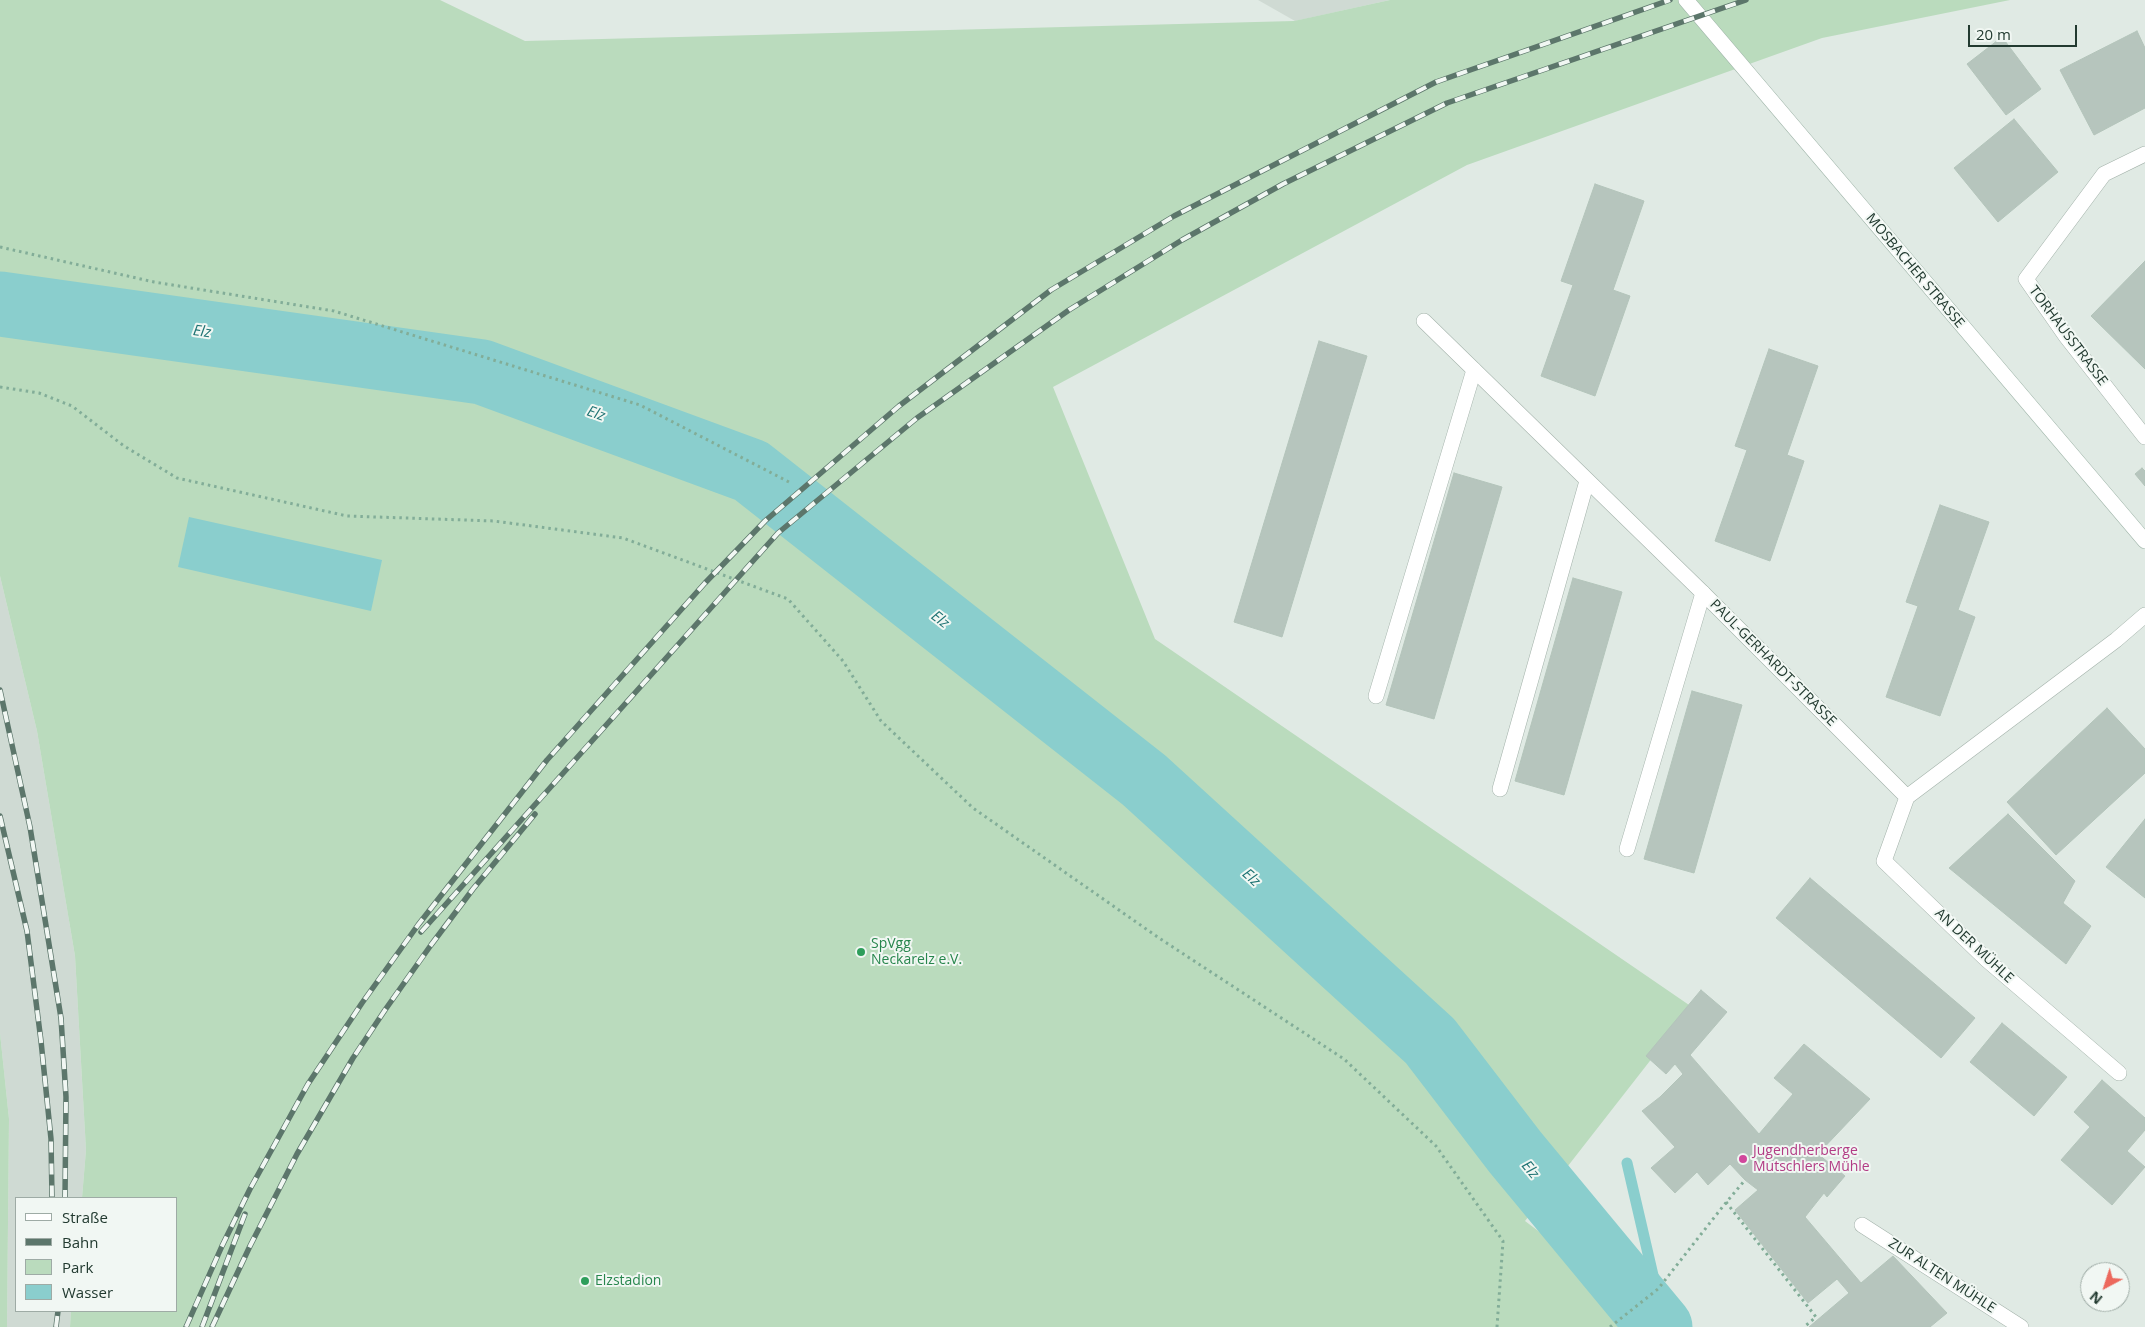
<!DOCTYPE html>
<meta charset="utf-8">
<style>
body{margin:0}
#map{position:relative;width:2145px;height:1327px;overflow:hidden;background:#e0eae4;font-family:"Open Sans",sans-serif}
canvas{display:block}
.legend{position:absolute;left:15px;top:1197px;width:162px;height:115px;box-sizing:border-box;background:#f1f7f3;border:1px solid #9eaba5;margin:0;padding:6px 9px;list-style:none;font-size:15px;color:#223a30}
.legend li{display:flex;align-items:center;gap:10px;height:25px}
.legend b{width:25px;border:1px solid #9eaba5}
.north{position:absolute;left:2080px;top:1262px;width:50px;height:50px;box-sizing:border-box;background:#f1f7f3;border:1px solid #9eaba5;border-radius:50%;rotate:220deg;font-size:14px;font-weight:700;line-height:20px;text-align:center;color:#223a30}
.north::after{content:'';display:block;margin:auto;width:18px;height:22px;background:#ec695d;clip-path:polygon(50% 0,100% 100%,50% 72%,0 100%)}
.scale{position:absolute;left:1968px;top:25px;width:109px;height:22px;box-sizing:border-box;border:2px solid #223a30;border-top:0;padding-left:6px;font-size:15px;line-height:18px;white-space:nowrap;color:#223a30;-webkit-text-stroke:4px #f1f7f3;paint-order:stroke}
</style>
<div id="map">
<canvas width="2145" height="1327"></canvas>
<ul class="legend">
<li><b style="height:6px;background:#fff"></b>Straße</li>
<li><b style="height:6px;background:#5c766b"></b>Bahn</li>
<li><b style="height:14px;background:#badbbd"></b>Park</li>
<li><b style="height:14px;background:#8acecd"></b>Wasser</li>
</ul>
<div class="north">N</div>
<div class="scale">20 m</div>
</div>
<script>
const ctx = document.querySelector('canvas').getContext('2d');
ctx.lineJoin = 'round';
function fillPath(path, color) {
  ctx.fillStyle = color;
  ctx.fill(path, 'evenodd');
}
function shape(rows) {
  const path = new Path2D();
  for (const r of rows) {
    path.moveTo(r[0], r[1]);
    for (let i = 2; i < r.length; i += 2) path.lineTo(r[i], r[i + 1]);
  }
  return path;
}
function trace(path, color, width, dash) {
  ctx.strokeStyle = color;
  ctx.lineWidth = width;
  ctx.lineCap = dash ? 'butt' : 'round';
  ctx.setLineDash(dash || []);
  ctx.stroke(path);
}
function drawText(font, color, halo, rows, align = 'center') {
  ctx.font = font + ' "Open Sans",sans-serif';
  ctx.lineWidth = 4;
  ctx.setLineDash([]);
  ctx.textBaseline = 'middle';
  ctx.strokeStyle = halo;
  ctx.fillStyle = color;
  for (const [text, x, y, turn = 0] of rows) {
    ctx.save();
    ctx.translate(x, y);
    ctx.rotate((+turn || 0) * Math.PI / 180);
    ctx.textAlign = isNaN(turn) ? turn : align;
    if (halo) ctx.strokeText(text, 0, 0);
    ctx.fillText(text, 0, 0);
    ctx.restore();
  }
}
fillPath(shape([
 [1258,0,1390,0,1295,21],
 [0,576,37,731,75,956,86,1150,82,1198,16,1198,16,1311,71,1311,70,1327,7,1327,9,1119,0,1033]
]), '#cfdad3');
fillPath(shape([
 [0,0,440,0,525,41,1294,21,1390,0,2010,0,1822,38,1467,165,1053,387,1155,639,1692,1007,1525,1221,1666,1327,70,1327,71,1311,176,1311,176,1198,82,1198,86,1150,75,956,37,731,0,576],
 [0,1033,9,1119,7,1327,0,1327]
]), '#badbbd');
fillPath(shape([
 [189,517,382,560,371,611,178,567]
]), '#8acecd');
trace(shape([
 [1627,1163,1665,1327]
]), '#8acecd', 11);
trace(shape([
 [0,304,482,372,751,471,1144,780,1430,1041,1515,1152,1660,1327]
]), '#8acecd', 65);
const building = shape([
 [2137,31,2145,48,2145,108,2094,135,2060,70,2137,31],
 [2002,37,2041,89,2006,115,1967,64,2002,37],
 [2014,119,2058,172,1998,222,1954,168,2014,119],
 [1595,184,1644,201,1613,290,1630,296,1595,396,1541,376,1573,285,1561,281,1595,184],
 [2145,261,2145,369,2091,316,2145,261],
 [1319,341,1367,356,1282,637,1234,622,1319,341],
 [1769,349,1818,366,1787,455,1804,461,1770,561,1715,541,1747,450,1735,446,1769,349],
 [2142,468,2145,471,2145,486,2135,474,2142,468],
 [1454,473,1502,487,1434,719,1386,705,1454,473],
 [1940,505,1989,522,1958,610,1975,617,1940,716,1886,697,1918,606,1906,602,1940,505],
 [1573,578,1622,592,1564,795,1515,781,1573,578],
 [1692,691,1742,705,1694,873,1644,859,1692,691],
 [2107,708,2145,749,2145,773,2056,855,2007,802,2107,708],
 [2008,814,2075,881,2063,903,2091,926,2066,964,1949,868,2008,814],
 [2145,819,2145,898,2106,867,2145,819],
 [1810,878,1975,1018,1941,1058,1776,918,1810,878],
 [1701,990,1727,1012,1690,1055,1759,1134,1793,1094,1774,1078,1804,1044,1870,1099,1818,1154,1845,1176,1827,1197,1824,1193,1805,1217,1861,1283,1893,1256,1947,1313,1930,1327,1809,1327,1849,1293,1837,1279,1808,1303,1735,1210,1758,1190,1745,1180,1730,1164,1708,1185,1697,1172,1675,1193,1651,1168,1675,1147,1642,1111,1660,1097,1683,1074,1675,1064,1666,1074,1646,1056,1701,990],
 [2002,1023,2067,1077,2034,1116,1970,1062,2002,1023],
 [2102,1080,2145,1118,2145,1130,2127,1151,2145,1167,2112,1205,2061,1160,2090,1127,2074,1112,2102,1080]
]);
fillPath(building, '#b6c5bd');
trace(building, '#b3c4ba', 1);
const lane = shape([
 [1376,696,1474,370],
 [1500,789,1587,481],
 [1627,849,1703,593]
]);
const street = shape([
 [2145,154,2104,174,2026,279,2065,335,2145,437],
 [1424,321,1703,593,1907,797,2116,640,2145,615],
 [1907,797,1884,861,1987,960,2119,1073],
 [1862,1225,2021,1327]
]);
const secondary = shape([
 [1686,0,2145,541]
]);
trace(lane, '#a3b2aa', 16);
trace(street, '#a3b2aa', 16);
trace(secondary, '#a0b6aa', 16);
trace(shape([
 [0,247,154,282,334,311,640,405,789,482],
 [0,387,39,393,72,406,124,446,177,478,347,516,494,521,623,538,788,599,843,661,881,721,973,808,1159,938,1344,1059,1436,1146,1503,1241,1497,1327],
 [1726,1202,1816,1317,1804,1327],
 [1610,1327,1658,1289,1724,1205,1745,1180]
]), '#82ad98', 3, [2.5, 4]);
trace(lane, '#fff', 15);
trace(street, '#fff', 15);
trace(secondary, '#fff', 15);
const rail = shape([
 [0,690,30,827,61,1018,66,1097,65,1198],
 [0,816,27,931,41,1041,51,1139,52,1198],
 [421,932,778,533,917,418,1069,310,1182,240,1283,184,1447,103,1746,0],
 [56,1327,58,1311],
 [186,1327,222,1246,250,1189,308,1084,362,1003,418,925,547,760,705,583,765,521,899,406,1051,290,1174,216,1436,82,1670,0],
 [202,1327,245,1214],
 [212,1327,250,1246,297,1154,353,1058,385,1010,431,945,473,889,535,814]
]);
trace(rail, '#5c766b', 5.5);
trace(rail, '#f1f7f3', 4, [11]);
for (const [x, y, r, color] of [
 [861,952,5,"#2e9e5b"],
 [1743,1159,5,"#d1479c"],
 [585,1281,5,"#2e9e5b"]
]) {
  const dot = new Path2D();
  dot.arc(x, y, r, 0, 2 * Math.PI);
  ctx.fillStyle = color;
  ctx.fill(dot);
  trace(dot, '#f1f7f3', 2);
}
drawText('14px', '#223a30', '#f1f7f3', [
 ["MOSBACHER STRASSE",1915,271,50],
 ["TORHAUSSTRASSE",2068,336,53],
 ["PAUL-GERHARDT-STRASSE",1773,663,45],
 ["AN DER MÜHLE",1974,946,43],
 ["ZUR ALTEN MÜHLE",1942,1276,33]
]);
drawText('14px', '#27864d', '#f1f7f3', [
 ["SpVgg",871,944],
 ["Neckarelz e.V.",871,960],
 ["Elzstadion",595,1281]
], 'left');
drawText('14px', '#b23c85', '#f1f7f3', [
 ["Jugendherberge",1753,1151],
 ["Mutschlers Mühle",1753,1167]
], 'left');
drawText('italic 15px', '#1f7373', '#f1f7f3', [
 ["Elz",202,332,8],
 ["Elz",596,414,20],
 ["Elz",940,620,38],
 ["Elz",1251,878,42],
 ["Elz",1530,1170,50]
]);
</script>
